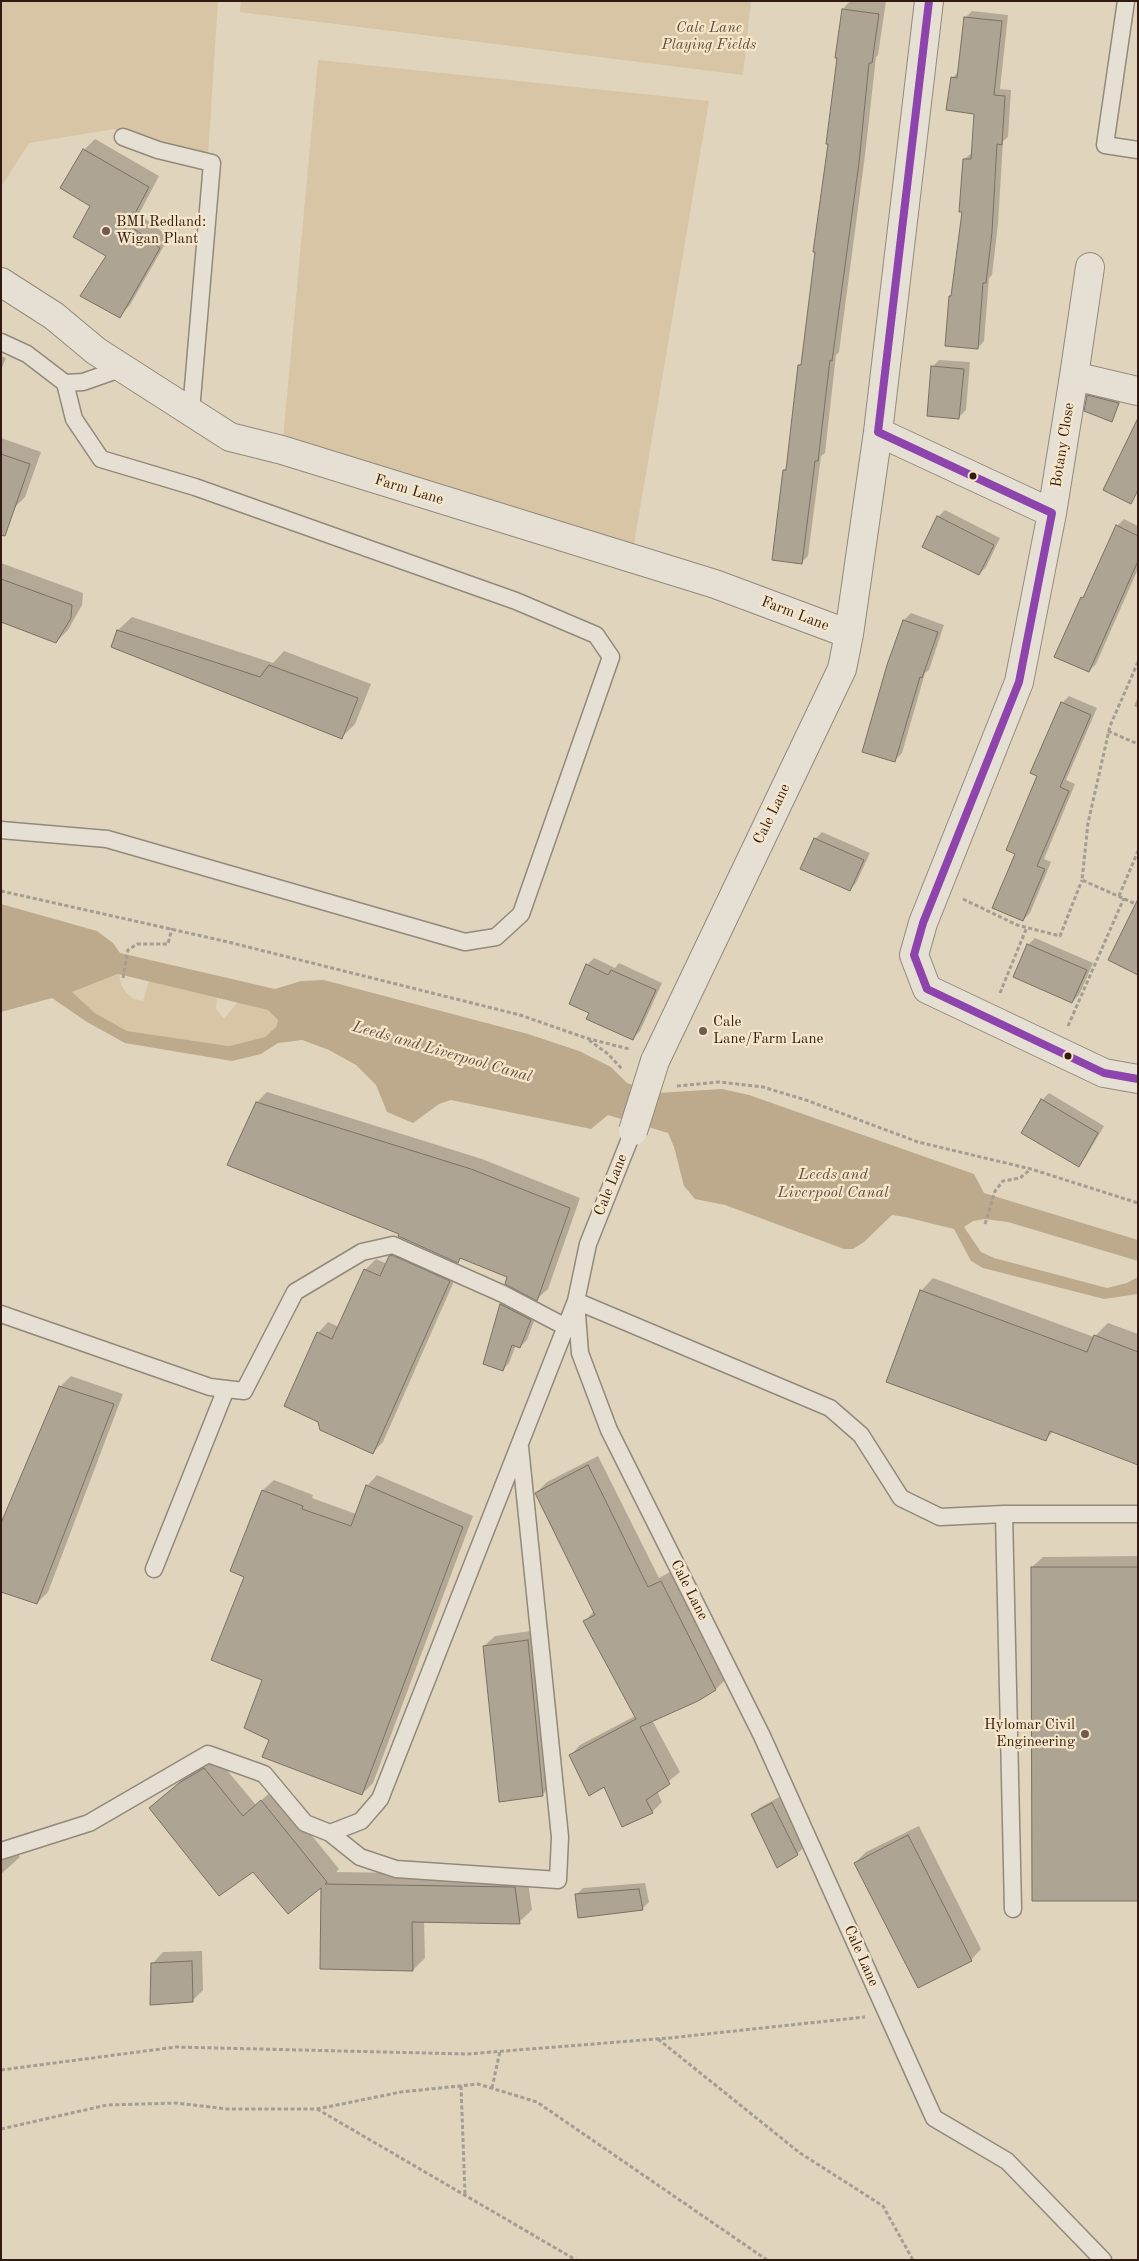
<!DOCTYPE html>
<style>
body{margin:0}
#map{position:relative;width:1139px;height:2261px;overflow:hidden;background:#e0d4bc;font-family:"Old Standard TT",serif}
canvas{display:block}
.frame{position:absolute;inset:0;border:2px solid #301a12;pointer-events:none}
</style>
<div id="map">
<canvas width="1139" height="2261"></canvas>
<div class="frame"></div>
</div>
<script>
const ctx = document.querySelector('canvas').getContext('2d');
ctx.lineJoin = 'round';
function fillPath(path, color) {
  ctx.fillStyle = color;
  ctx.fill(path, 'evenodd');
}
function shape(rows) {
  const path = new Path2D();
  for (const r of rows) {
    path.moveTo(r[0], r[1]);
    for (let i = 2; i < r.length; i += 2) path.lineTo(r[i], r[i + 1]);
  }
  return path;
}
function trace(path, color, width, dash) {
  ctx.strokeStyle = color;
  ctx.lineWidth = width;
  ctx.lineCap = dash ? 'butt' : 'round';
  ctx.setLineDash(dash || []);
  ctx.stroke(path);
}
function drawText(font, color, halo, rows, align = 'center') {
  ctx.font = font + ' "Old Standard TT",serif';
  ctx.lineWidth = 4.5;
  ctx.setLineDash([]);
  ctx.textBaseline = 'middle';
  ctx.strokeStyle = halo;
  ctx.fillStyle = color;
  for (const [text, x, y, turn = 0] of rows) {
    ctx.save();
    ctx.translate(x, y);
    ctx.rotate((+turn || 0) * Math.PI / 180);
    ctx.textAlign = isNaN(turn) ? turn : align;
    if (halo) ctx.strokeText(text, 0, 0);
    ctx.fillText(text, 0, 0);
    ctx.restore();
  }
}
fillPath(shape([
 [1,1,218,1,208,155,114,129,29,143,1,187],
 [241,1,751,1,743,75,240,12],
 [318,60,709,101,634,544,282,450],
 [119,974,121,984,126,993,134,999,143,1001,149,981,217,998,216,1009,224,1019,238,1002,268,1010,278,1020,276,1027,265,1037,229,1046,127,1031,95,1013,72,992]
]), '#d7c5a5');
fillPath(shape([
 [1,904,97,931,113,943,120,953,275,989,301,981,324,980,528,1034,579,1051,611,1067,627,1083,657,1093,722,1089,749,1095,974,1174,984,1193,1138,1240,1138,1261,1008,1222,985,1219,973,1221,964,1227,981,1252,994,1258,1107,1288,1127,1283,1138,1277,1138,1294,1104,1299,983,1268,971,1261,954,1229,905,1217,892,1215,864,1242,853,1249,844,1249,725,1205,695,1199,684,1186,674,1147,668,1133,608,1115,591,1129,451,1100,439,1104,413,1123,387,1112,376,1085,356,1065,329,1050,302,1040,278,1043,261,1054,232,1061,125,1043,87,1022,52,998,1,1012],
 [118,974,268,1010,278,1020,276,1027,265,1037,229,1046,127,1031,95,1013,72,992]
]), '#bdaa8c');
fillPath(shape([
 [850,1,886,1,878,55,876,57,865,155,839,352,836,355,825,453,821,456,808,556,801,563,784,470,788,466,800,365,802,362,830,143,839,57,837,57,843,9],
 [972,11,1008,15,1000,89,1011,90,1008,137,1003,141,998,224,992,275,989,278,984,341,978,348,953,295,963,211,964,159,972,153,976,113,952,78,959,71,965,18],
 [95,139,159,176,139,214,169,237,130,305,120,316,107,256,91,206,84,150],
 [1,356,6,358,1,370],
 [939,360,970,362,966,410,959,417,932,367],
 [1091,393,1121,400,1112,420,1088,396],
 [1,438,41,452,25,497,13,509,1,512],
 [945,510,1000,538,986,567,979,574,938,517],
 [1124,519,1138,526,1138,569,1096,664,1089,671,1082,598,1086,593,1117,526],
 [1,563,83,593,82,605,68,630,56,642,1,620],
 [911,613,944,625,929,670,925,673,902,753,895,760,888,666,904,620],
 [132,617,273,663,284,651,371,684,355,724,341,738,118,630],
 [1069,696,1097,708,1066,780,1075,784,1044,859,1051,862,1030,913,1023,920,1017,853,1062,703],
 [1138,697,1138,708,1134,706],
 [822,832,870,853,856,883,850,890,815,839],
 [1035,938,1093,963,1079,995,1072,1002,1028,945],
 [594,958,615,968,619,963,662,983,640,1031,633,1038,591,1012,587,965],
 [267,1092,482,1159,580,1198,548,1289,537,1299,509,1276,462,1257,457,1261,400,1233,257,1102],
 [1049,1093,1104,1126,1085,1158,1078,1165,1042,1100],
 [401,1246,459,1270,383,1442,373,1452,318,1333,328,1322,339,1327,365,1270,376,1259,387,1264,390,1257],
 [933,1278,1094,1337,1108,1323,1138,1334,1138,1462,1054,1431,1046,1439,921,1291],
 [508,1297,537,1313,527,1340,520,1347,516,1345,509,1363,502,1370,484,1363,501,1304],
 [71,1376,123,1394,48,1592,37,1603,60,1387],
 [598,1456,659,1578,672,1571,726,1679,716,1689,697,1700,652,1720,680,1772,657,1791,662,1802,652,1812,604,1785,570,1756,580,1745,635,1716,585,1621,594,1611,536,1493,547,1482],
 [377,1475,473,1516,373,1783,362,1794,270,1740,264,1679,246,1576,232,1570,263,1490,274,1480,313,1495,312,1498,356,1514,367,1486],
 [1138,1556,1138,1899,1032,1567,1043,1557],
 [538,1630,553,1784,543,1794,484,1646,495,1636],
 [216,1757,256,1805,274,1789,339,1869,336,1872,527,1875,532,1910,519,1922,424,1921,425,1958,413,1970,322,1885,253,1871,151,1808,192,1771],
 [779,1797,804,1847,797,1854,752,1815,759,1808],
 [919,1826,981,1949,971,1960,855,1863,866,1852],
 [1,1850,15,1850,20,1857,1,1874],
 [645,1883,649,1902,642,1909,576,1895,583,1888],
 [202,1951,203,1990,192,2001,153,1963,163,1952]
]), '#0003');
const building = shape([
 [842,9,879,14,872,63,869,63,859,163,832,361,830,360,818,461,815,461,802,564,772,560,783,470,786,470,798,365,801,365,815,252,813,252,828,144,826,144,837,58,835,58,842,9],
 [964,17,1002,21,994,95,1005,96,1002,145,997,144,992,232,986,283,983,283,978,349,945,346,949,296,951,296,962,212,959,212,963,159,971,159,974,114,946,110,951,77,957,78,964,17],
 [83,149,149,187,129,225,160,248,120,318,80,296,106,256,73,237,90,206,60,188,83,149],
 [931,366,964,369,959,419,927,416,931,366],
 [1087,395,1119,403,1112,422,1084,411,1087,395],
 [1138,418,1138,490,1131,504,1103,490,1138,418],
 [1,454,30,464,5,536,1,535,1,454],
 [937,516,994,545,979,575,922,547,937,516],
 [1116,525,1138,536,1138,561,1089,672,1054,657,1081,597,1083,598,1116,525],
 [1,579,72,605,71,618,56,643,1,622,1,579],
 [903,620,938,632,922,678,920,677,895,762,862,752,887,665,903,620],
 [117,630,260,677,269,665,358,698,342,739,111,647,117,630],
 [1061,702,1091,715,1060,787,1069,791,1037,866,1045,869,1023,921,992,908,1015,854,1006,850,1037,776,1030,773,1061,702],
 [814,838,864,860,850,891,800,869,814,838],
 [1138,899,1138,975,1108,960,1138,899],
 [1027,944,1087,970,1072,1003,1013,977,1027,944],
 [586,964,608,975,611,970,656,990,633,1040,586,1019,589,1013,569,1004,586,964],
 [1041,1099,1098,1133,1079,1167,1021,1133,1041,1099],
 [256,1102,471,1169,570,1208,537,1301,505,1284,507,1277,460,1258,458,1263,398,1236,399,1234,227,1165,256,1102],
 [392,1255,450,1281,373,1454,320,1430,318,1422,284,1406,317,1332,332,1339,364,1269,380,1276,389,1256,392,1255],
 [920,1290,1087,1352,1094,1335,1138,1352,1138,1465,1050,1431,1046,1441,886,1382,920,1290],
 [500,1304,531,1320,520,1348,512,1345,503,1371,483,1364,500,1304],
 [59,1386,114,1404,37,1604,1,1592,1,1523,59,1386],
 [588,1465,648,1587,661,1581,716,1690,698,1701,640,1727,670,1784,646,1800,653,1813,622,1827,604,1787,589,1796,569,1755,636,1719,583,1621,595,1615,535,1493,588,1465],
 [366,1485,463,1527,362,1795,262,1757,269,1740,244,1728,262,1680,211,1660,244,1577,230,1571,262,1490,303,1506,302,1509,351,1526,366,1485],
 [1031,1567,1138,1567,1138,1901,1032,1901,1031,1567],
 [528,1640,543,1796,499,1802,483,1646,528,1640],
 [204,1768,243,1816,261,1800,327,1882,325,1884,515,1887,520,1924,412,1922,413,1971,320,1969,321,1888,288,1914,253,1872,219,1896,149,1808,179,1783,204,1768],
 [772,1803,798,1855,777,1868,751,1814,772,1803],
 [908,1835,972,1961,918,1988,854,1863,908,1835],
 [639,1889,643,1910,578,1918,575,1894,639,1889],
 [192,1961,193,2002,150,2005,151,1963,192,1961]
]);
fillPath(building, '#ada494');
trace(building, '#7a7064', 1);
const lane = shape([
 [1126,1,1105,145,1138,150],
 [123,137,158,150,212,163,191,411],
 [1,342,27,354,65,383,74,419,101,459,195,487,516,601,596,635,611,657,521,914,496,937,465,942,107,839,1,830],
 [65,383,83,382,123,368],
 [633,1131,588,1244,576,1301,580,1353,609,1430,762,1736,934,2118,1007,2161,1103,2260],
 [1,1314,210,1387,244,1391,295,1292,362,1252,393,1245,503,1294,566,1327],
 [1004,1514,1013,1909],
 [154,1569,226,1389],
 [330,1833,360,1857,396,1869,558,1880,560,1837,520,1447],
 [1,1851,89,1823,208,1754,264,1774,305,1823,330,1833,361,1821,380,1799,576,1301,830,1408,861,1435,901,1498,940,1517,1004,1514,1138,1514]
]);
const street = shape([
 [1,282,54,316,96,351,230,437,282,450,715,584,849,634],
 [1074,376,1090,267],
 [878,432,1052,513,1019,682,923,923,914,955,927,989,1104,1073,1138,1079],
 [1052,513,1074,376,1137,391],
 [655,1061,842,669,849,634,878,432,929,1]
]);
trace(lane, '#92897b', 19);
trace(street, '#92897b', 30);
trace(shape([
 [1138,662,1110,726,1088,823,1082,880,1138,905],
 [1108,731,1138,744],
 [1,891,224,941,520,1015,586,1038,629,1049],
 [1119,896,1138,851],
 [963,899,1017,925,1060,936,1082,880],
 [123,978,128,950,137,944,168,944,172,928],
 [1000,993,1027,927],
 [1068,1026,1124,898],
 [589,1040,608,1054,623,1070],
 [677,1086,719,1082,763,1087,806,1100,918,1142,1031,1169,1138,1203],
 [985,1224,995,1191,1003,1181,1020,1178,1031,1169],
 [658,2039,800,2153,883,2206,913,2260],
 [1,2070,176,2047,467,2054,669,2038,865,2017],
 [461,2086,465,2194],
 [492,2088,500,2051],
 [317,2109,576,2260],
 [1,2129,107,2105,176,2103,228,2109,317,2109,401,2092,478,2084,537,2102,767,2260]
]), '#a49d93', 3, [4, 2.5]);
trace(lane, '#e6e0d4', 16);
trace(street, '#e6e0d4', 28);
const streetBridge = shape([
 [633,1131,655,1061]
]);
trace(streetBridge, '#92897b', 30, []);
trace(streetBridge, '#e6e0d4', 28);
trace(shape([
 [929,1,878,432,1052,513,1019,682,923,923,914,955,927,989,1104,1073,1138,1079]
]), '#8e44ad', 8);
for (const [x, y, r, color] of [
 [106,231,5,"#6e5b4e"],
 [973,476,4.5,"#301a12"],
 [703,1031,5,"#6e5b4e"],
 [1068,1056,4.5,"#301a12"],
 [1085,1734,5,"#6e5b4e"]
]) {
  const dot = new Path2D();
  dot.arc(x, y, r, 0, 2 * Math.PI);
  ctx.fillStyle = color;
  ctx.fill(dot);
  trace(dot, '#f5e6ca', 2);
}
drawText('italic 15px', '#604a39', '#f5e6ca', [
 ["Cale Lane",709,28],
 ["Playing Fields",709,45]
]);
drawText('15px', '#301a12', '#f5e6ca', [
 ["BMI Redland:",116,222],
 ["Wigan Plant",116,239],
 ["Cale",713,1022],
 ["Lane/Farm Lane",713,1039],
 ["Hylomar Civil",1075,1725,"right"],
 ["Engineering",1075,1742,"right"]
], 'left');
drawText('15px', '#301a12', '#f5e6ca', [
 ["Botany Close",1063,445,-81],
 ["Farm Lane",409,490,17],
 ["Farm Lane",795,614,21],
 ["Cale Lane",772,814,-64],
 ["Cale Lane",611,1185,-68],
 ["Cale Lane",689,1590,63],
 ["Cale Lane",861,1956,66]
]);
drawText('italic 16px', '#624c3b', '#f5e6ca', [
 ["Leeds and Liverpool Canal",442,1052,16],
 ["Leeds and",833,1175],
 ["Liverpool Canal",833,1193]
]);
</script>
